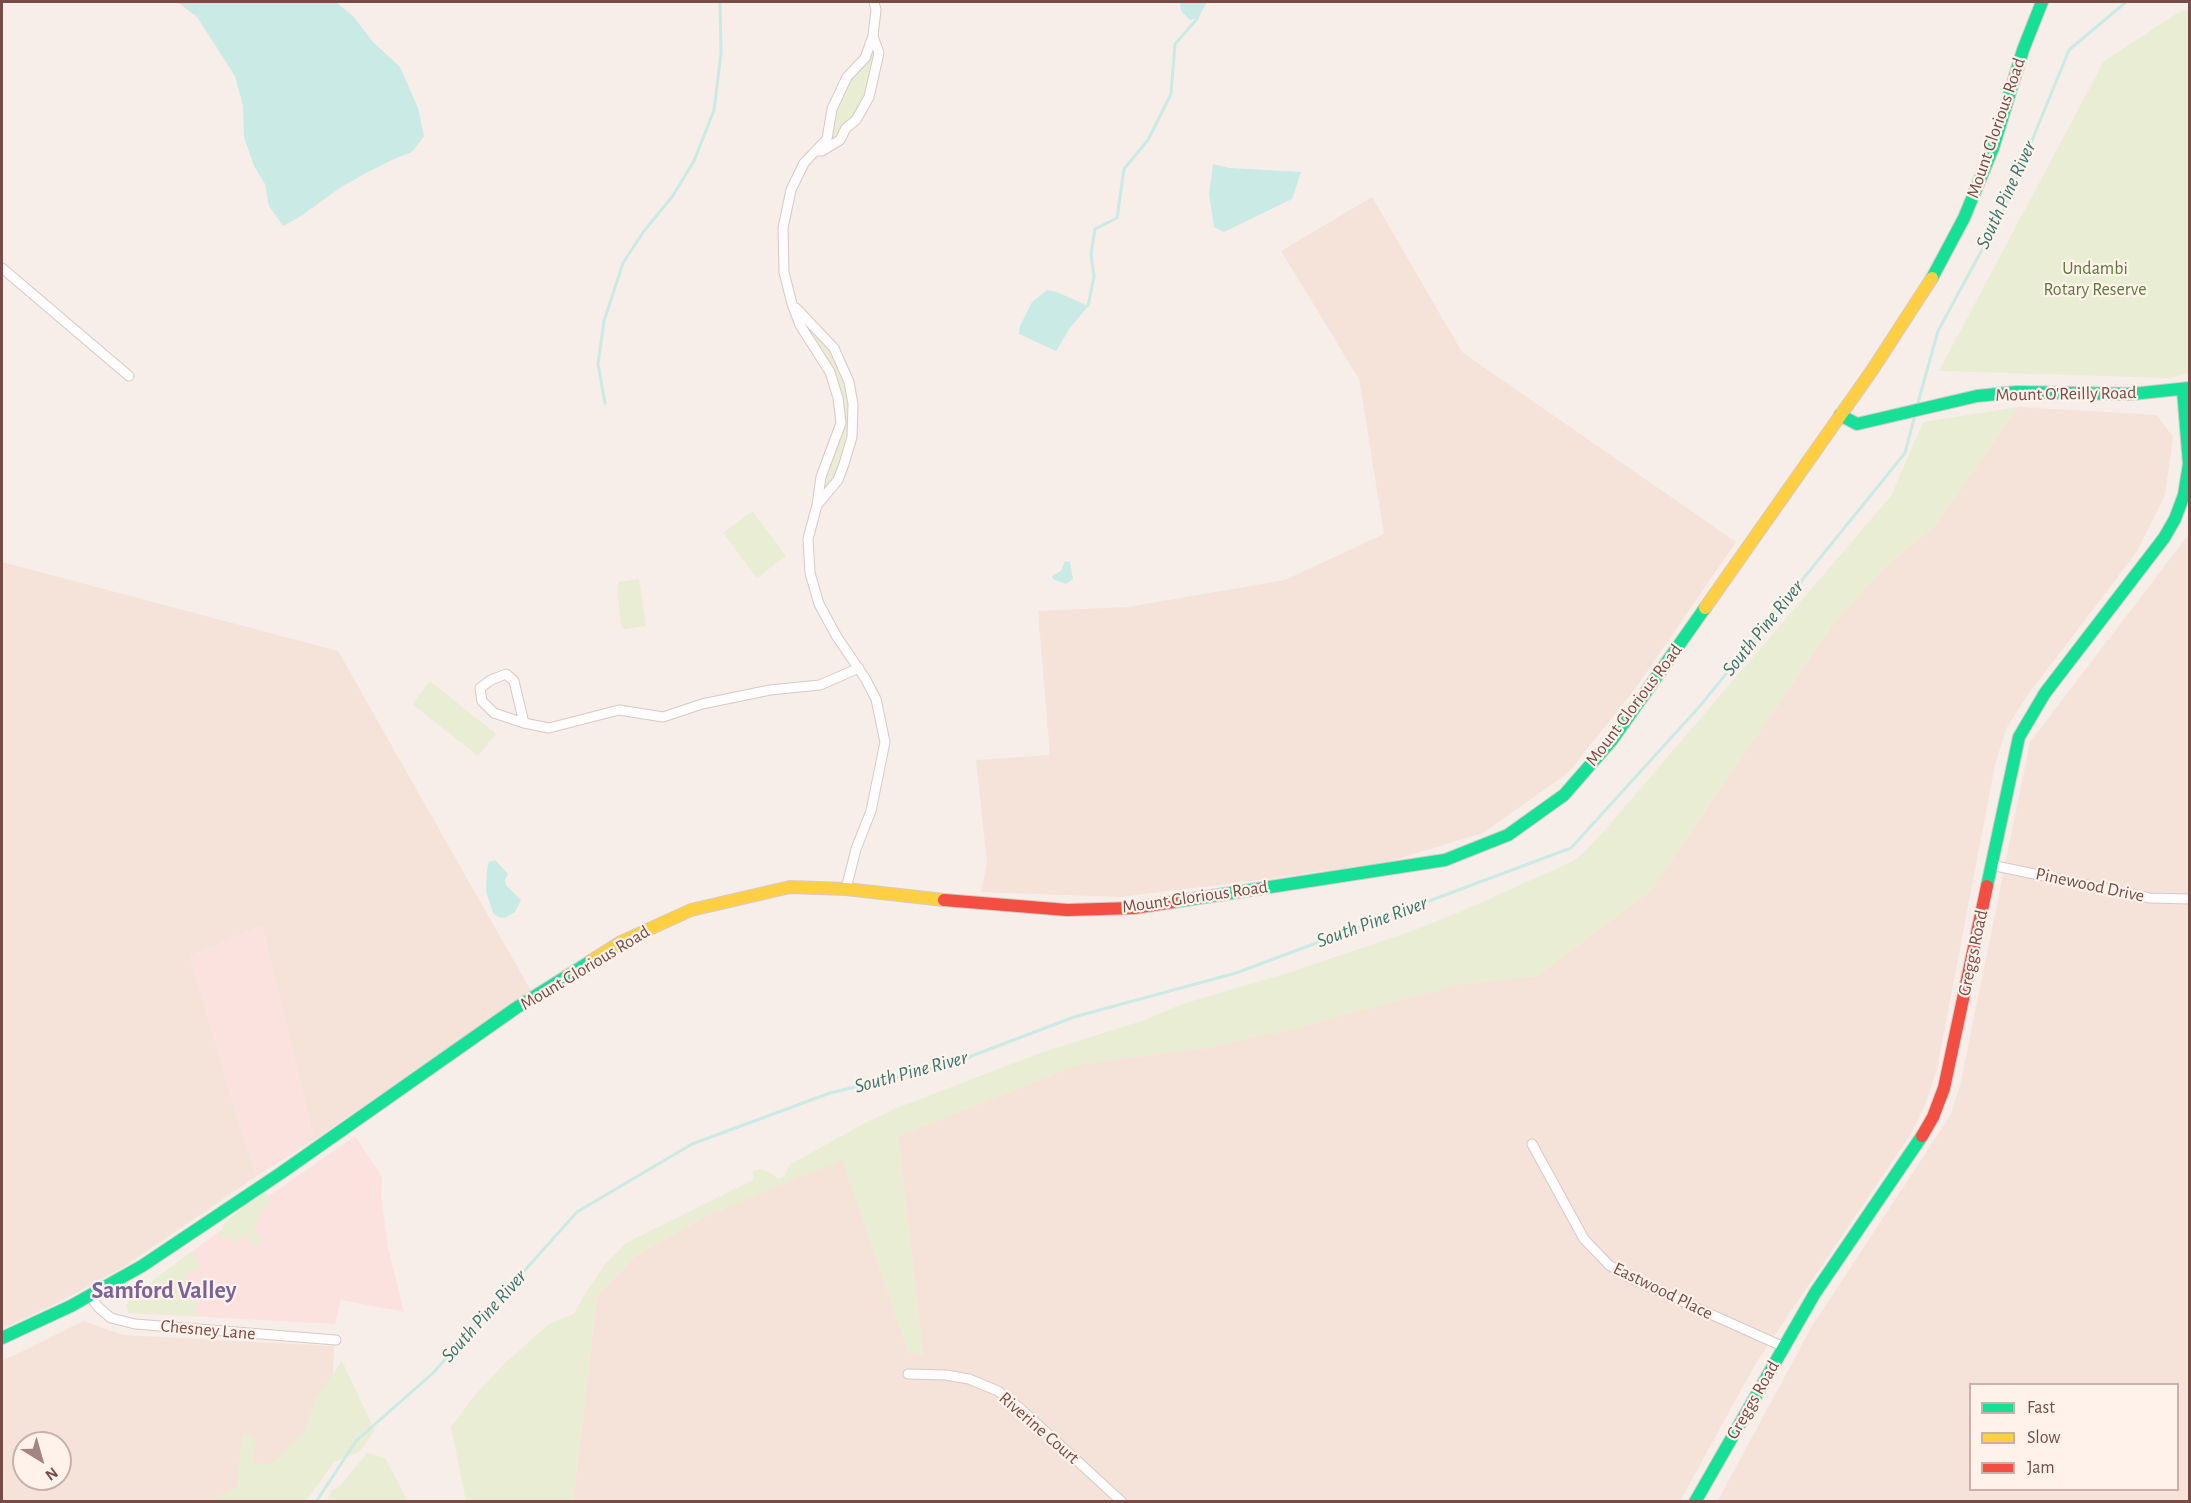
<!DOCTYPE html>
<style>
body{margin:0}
#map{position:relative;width:2191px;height:1503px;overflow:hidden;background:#f7eee9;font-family:"Alegreya Sans",sans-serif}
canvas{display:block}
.frame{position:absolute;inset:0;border:3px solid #774c47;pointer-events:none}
.legend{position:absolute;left:1969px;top:1383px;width:210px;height:108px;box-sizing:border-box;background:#fff2eb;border:2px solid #c9b0a9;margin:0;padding:8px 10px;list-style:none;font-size:18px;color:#774c47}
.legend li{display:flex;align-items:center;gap:12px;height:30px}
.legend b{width:30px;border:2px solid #c9b0a9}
.north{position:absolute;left:12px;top:1431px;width:60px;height:60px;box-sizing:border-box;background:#fff2eb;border:2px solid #c9b0a9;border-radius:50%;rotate:143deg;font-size:16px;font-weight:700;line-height:24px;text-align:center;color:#774c47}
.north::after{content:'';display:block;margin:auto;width:21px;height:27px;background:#a48580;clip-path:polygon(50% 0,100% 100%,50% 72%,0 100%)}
</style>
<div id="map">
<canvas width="2191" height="1503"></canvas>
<div class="frame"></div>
<ul class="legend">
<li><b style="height:8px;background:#16e098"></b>Fast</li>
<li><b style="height:8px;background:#ffcf43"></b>Slow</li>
<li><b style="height:8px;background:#f24e42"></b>Jam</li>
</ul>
<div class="north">N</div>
</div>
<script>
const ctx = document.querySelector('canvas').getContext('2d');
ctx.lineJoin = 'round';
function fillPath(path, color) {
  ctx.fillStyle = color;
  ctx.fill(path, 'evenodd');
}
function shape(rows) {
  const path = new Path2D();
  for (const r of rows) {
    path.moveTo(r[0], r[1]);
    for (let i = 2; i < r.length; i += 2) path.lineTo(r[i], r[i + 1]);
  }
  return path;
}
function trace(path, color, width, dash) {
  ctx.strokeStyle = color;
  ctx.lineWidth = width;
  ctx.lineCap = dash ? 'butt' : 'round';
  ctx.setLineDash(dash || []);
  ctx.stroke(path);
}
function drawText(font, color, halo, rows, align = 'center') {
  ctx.font = font + ' "Alegreya Sans",sans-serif';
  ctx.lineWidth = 4.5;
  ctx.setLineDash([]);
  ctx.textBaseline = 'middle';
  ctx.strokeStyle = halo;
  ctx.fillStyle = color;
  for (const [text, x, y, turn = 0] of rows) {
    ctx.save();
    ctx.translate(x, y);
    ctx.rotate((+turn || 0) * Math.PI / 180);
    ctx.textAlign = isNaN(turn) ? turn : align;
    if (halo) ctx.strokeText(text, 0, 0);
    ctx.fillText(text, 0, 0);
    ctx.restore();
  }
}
fillPath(shape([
 [1372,197,1462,352,1736,542,1635,689,1568,773,1483,833,1387,862,1244,882,1119,897,981,892,987,863,976,760,1050,755,1038,611,1128,607,1285,580,1384,534,1359,379,1281,251],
 [2018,407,2157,415,2173,437,2165,495,2136,553,2027,696,2006,729,1995,765,1937,1069,1925,1105,1911,1134,1756,1363,1680,1501,573,1502,597,1295,635,1256,708,1215,842,1159,909,1353,923,1355,898,1136,1080,1064,1206,1048,1296,1028,1460,984,1537,976,1651,890,1831,627,1882,569,1934,527],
 [2189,534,2189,1501,1717,1502,1812,1326,1950,1116,1960,1086,2030,742],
 [1970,1384,2178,1384,2178,1490,1970,1490],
 [2,562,338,651,531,991,314,1140,262,926,190,956,242,1132,257,1176,122,1268,57,1303,2,1329],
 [83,1321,123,1335,334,1346,331,1445,279,1501,2,1502,2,1360,13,1356],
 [24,1443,60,1443,60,1479,24,1479]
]), '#f5e3da');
fillPath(shape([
 [262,926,314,1140,257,1176,242,1132,190,956],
 [355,1136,382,1176,381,1194,388,1247,404,1312,341,1300,335,1324,129,1313,126,1305,134,1295,233,1221]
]), '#fbe2df');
fillPath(shape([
 [2189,10,2189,373,2170,378,1939,371,2104,61,2181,11],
 [873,36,877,64,856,120,822,151,832,109,865,58],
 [802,315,830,343,853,404,844,464,817,505,841,423,830,372,800,325],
 [2018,407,1934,527,1882,569,1831,627,1651,890,1537,976,1460,984,1296,1028,1206,1048,1080,1064,898,1136,923,1355,909,1354,842,1160,708,1215,635,1256,597,1295,573,1501,466,1501,451,1427,476,1394,506,1362,549,1324,574,1314,586,1292,606,1263,626,1243,753,1180,753,1171,760,1169,769,1172,778,1179,784,1177,789,1165,865,1123,897,1108,1040,1053,1145,1020,1182,1004,1288,973,1412,931,1460,912,1567,864,1581,855,1605,830,1891,496,1923,422],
 [752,511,786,556,757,578,723,533],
 [639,579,646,626,625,629,621,626,617,586,619,582],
 [430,681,496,734,478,756,412,704],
 [265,1192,269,1197,269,1203,254,1227,257,1235,262,1239,257,1247,244,1235,237,1240,236,1247,229,1235,222,1239,220,1234,224,1224,240,1209],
 [192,1251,201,1266,185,1275,188,1281,185,1283,196,1302,197,1316,129,1313,126,1305,134,1295],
 [342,1361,375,1431,360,1451,334,1462,306,1501,212,1501,237,1486,242,1433,256,1438,253,1462,270,1465,304,1432,317,1396],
 [367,1453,385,1458,408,1501,327,1501,332,1490,338,1488]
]), '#e9edd3');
fillPath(shape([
 [177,2,336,2,353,16,373,42,400,67,418,108,424,136,412,152,394,159,366,173,341,187,298,218,283,226,269,206,265,184,254,166,244,137,243,106,235,76,197,17],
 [1180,2,1207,2,1198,18,1190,20,1181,11],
 [1213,164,1229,168,1301,172,1292,199,1224,232,1214,227,1209,194],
 [1047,290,1057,292,1088,306,1070,328,1056,351,1019,334,1020,326,1032,302],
 [1065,561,1070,562,1073,579,1066,584,1053,579,1052,576,1061,571],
 [495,860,508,874,505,880,506,885,521,900,515,912,505,918,498,917,493,913,486,891,487,869,489,862]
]), '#caeae5');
trace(shape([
 [1088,306,1094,277,1091,254,1095,229,1117,218,1124,169,1148,140,1171,94,1175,44,1198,18],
 [605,403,598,364,604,321,623,263,644,231,672,197,694,161,714,110,721,53,720,2],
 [1917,406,1938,331,2004,209,2069,50,2126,2],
 [316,1502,356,1441,433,1373,577,1212,692,1144,830,1093,948,1065,1074,1017,1236,973,1571,848,1700,706,1905,453,1915,415]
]), '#caeae5', 3);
const street = shape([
 [817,151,822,151,840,140,846,128,856,120,869,97,879,53,873,36],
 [2,268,129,376],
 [796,308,834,348,849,382,853,404,852,437,844,464,838,480,817,505],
 [524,723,514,681,506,674,491,680,480,688,482,701,494,713,524,723,549,728,619,710,663,717,702,704,770,690,820,685,859,668],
 [1991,865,2150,898,2190,899],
 [846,889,856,849,871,811,885,742,876,699,865,678,837,637,819,604,810,573,808,539,817,505,821,477,841,423,838,398,830,372,800,325,792,304,784,272,783,228,791,190,804,163,827,139,832,109,847,77,865,58,873,36,876,10,874,2],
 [1532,1144,1584,1239,1609,1265,1630,1278,1784,1347],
 [90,1296,99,1308,111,1318,135,1324,336,1340],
 [908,1374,946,1375,969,1379,998,1391,1021,1409,1122,1502]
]);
const fast = shape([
 [1932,278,1964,218,1993,148,2023,50,2042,2],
 [1840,415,1857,424,1977,396,2017,392,2132,394,2189,388],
 [1987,886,2019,737,2045,693,2164,538,2175,519,2184,495,2189,464,2183,390],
 [1173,902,1445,860,1508,835,1564,795,1612,740,1705,608],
 [2,1338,71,1306,142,1266,281,1173,516,1008,591,961],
 [1695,1502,1815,1293,1922,1136]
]);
const slow = shape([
 [1705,608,1873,369,1932,278],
 [591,961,621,942,691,910,790,887,846,889,944,900]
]);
const jam = shape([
 [944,900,1067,910,1134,908,1173,902],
 [1922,1136,1933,1117,1944,1088,1987,886]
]);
trace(street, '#d6c9c6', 11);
trace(fast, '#d7c9c6', 14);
trace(slow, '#d7c9c6', 14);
trace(jam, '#d7c9c6', 14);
trace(street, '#fefcfc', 9);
trace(fast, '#16e098', 12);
trace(slow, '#ffcf43', 12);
trace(jam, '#f24e42', 12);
drawText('18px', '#774c47', '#fff2eb', [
 ["Mount Glorious Road",1996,128,-71],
 ["Mount O'Reilly Road",2066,394,-1],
 ["Mount Glorious Road",1634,705,-53],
 ["Pinewood Drive",2090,885,12],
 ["Mount Glorious Road",1195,897,-8],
 ["Greggs Road",1973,953,-78],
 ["Mount Glorious Road",585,968,-31],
 ["Eastwood Place",1663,1291,26],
 ["Chesney Lane",208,1330,5],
 ["Greggs Road",1753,1400,-60],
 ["Riverine Court",1039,1428,41]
]);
drawText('18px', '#5d783c', '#fff2eb', [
 ["Undambi",2095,269],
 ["Rotary Reserve",2095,290]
]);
drawText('italic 20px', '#387671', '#fff2eb', [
 ["South Pine River",2006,195,-65],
 ["South Pine River",1763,628,-51],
 ["South Pine River",1372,922,-20],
 ["South Pine River",911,1072,-15],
 ["South Pine River",484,1316,-48]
]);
drawText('bold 24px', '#7a629b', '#fff2eb', [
 ["Samford Valley",164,1291]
]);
</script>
